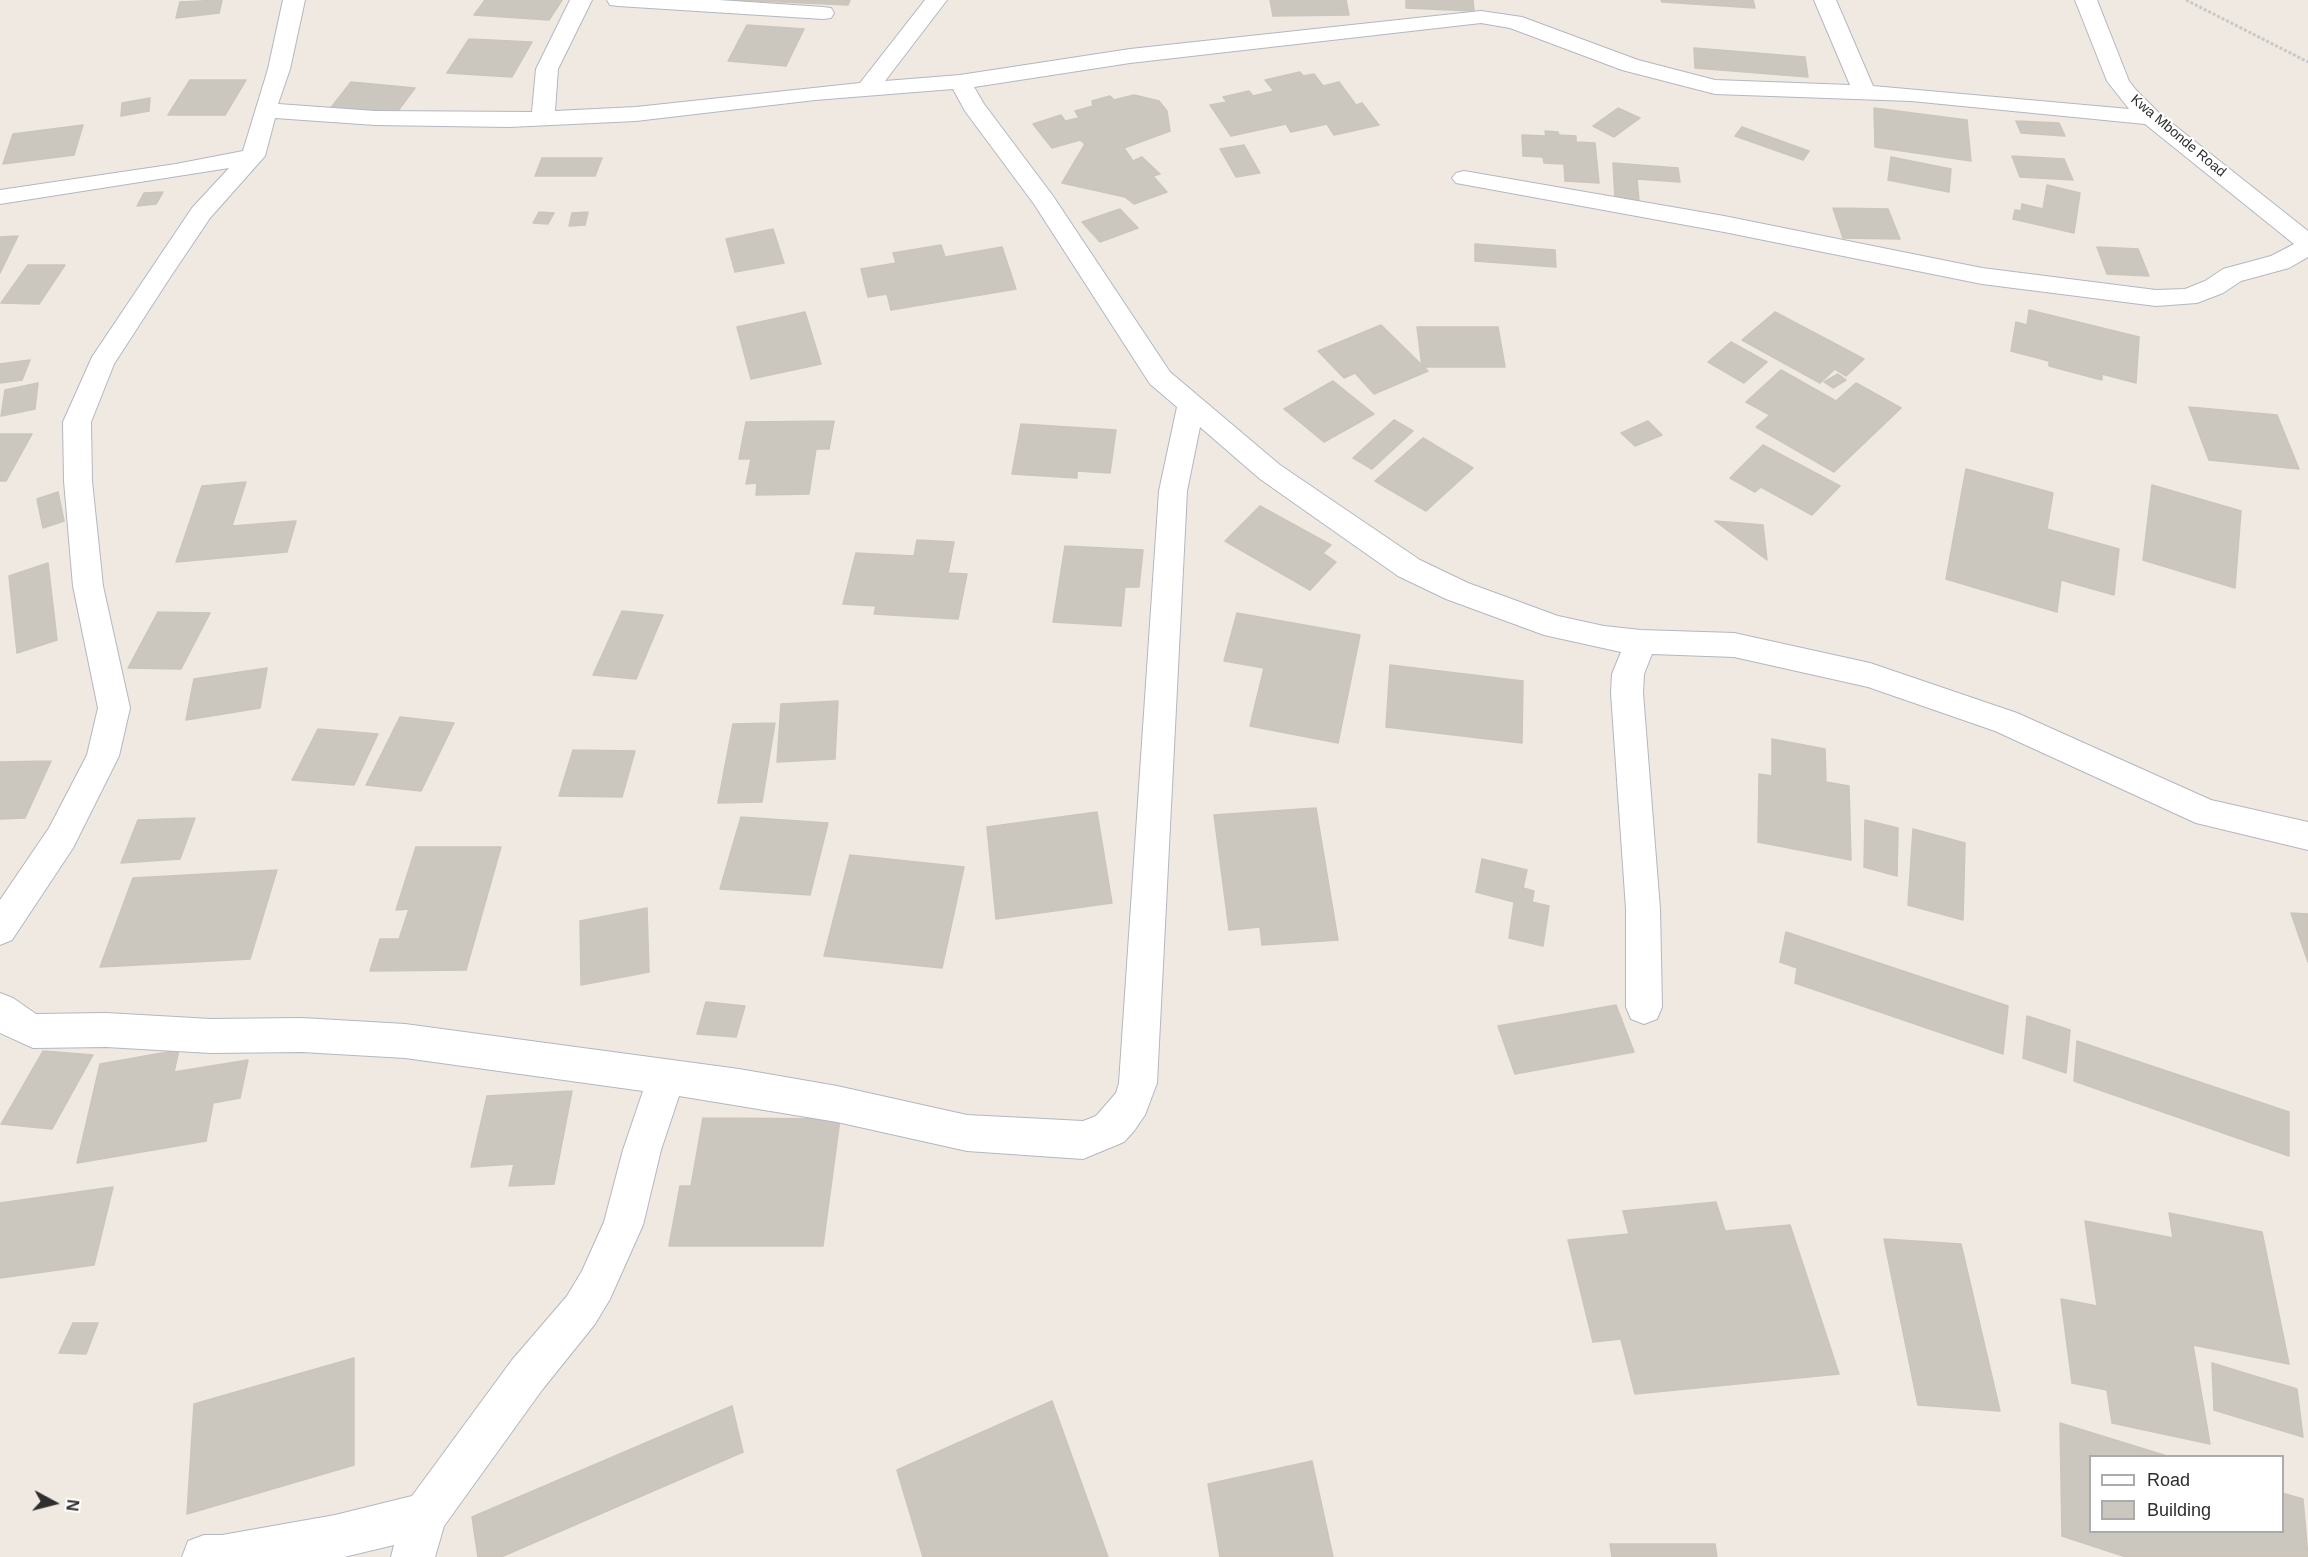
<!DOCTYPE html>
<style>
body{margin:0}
#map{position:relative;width:2308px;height:1557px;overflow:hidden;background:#efe9e1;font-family:Helvetica,sans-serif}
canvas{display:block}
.legend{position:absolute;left:2089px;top:1455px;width:195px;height:78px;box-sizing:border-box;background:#fff;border:2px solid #ababab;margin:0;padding:8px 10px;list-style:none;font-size:18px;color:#2e2e2e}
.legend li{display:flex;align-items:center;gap:12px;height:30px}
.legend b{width:30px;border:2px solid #ababab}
.north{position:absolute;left:24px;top:1473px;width:60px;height:60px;-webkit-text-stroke:4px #fff;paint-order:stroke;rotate:97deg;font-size:16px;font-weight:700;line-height:24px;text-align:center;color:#2e2e2e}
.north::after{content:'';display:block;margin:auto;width:21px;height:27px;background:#2e2e2e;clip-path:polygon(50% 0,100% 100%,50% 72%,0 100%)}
</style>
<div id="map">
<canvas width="2308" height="1557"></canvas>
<ul class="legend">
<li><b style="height:8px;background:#fff"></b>Road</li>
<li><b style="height:16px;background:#cbc7bf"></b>Building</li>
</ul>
<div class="north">N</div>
</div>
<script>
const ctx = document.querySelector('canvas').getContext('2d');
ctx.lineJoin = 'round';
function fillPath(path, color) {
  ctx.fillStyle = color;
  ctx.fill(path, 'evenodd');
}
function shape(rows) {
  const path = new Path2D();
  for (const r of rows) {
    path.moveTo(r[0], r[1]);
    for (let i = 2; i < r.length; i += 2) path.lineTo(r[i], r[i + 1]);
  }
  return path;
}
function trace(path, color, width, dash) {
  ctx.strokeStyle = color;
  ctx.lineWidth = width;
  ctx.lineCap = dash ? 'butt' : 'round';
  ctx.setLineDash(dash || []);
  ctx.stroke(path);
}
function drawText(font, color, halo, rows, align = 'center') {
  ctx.font = font + ' Helvetica,sans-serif';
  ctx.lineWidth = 4.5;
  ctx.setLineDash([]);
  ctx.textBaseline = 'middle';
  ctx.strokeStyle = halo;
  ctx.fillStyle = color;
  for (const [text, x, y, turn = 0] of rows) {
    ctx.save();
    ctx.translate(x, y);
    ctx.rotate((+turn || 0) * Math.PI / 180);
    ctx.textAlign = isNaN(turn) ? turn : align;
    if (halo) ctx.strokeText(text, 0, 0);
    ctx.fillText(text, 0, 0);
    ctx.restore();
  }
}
const building = shape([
 [222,0,219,13,176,18,180,2,222,0],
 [485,0,562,0,549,20,474,15,485,0],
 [734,0,850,0,848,5,734,0],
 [1270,0,1346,0,1349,15,1273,16,1270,0],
 [1406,0,1473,0,1474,11,1406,8,1406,0],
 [1661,0,1753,0,1755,8,1662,2,1661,0],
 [747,25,804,29,786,66,728,61,747,25],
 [469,39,532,42,512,77,447,73,469,39],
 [1694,48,1805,57,1808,77,1695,68,1694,48],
 [1300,72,1303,76,1314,74,1323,86,1339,82,1356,105,1362,103,1379,125,1334,135,1327,124,1291,132,1286,124,1231,136,1210,105,1227,102,1223,97,1249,91,1253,96,1274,91,1265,80,1300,72],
 [190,80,246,80,225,115,168,115,190,80],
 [351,82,415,88,391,120,326,114,351,82],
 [1134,95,1159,101,1167,111,1170,131,1124,148,1133,161,1142,157,1160,174,1153,176,1167,192,1134,204,1125,197,1062,183,1085,144,1080,140,1052,148,1033,124,1061,115,1065,121,1079,118,1075,111,1093,106,1092,101,1110,96,1114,100,1134,95],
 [150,98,149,111,121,116,122,103,150,98],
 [1618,108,1640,118,1614,137,1593,126,1618,108],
 [1874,108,1967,120,1971,161,1875,147,1874,108],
 [2016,121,2059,123,2065,136,2021,133,2016,121],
 [83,125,74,155,3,164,13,134,83,125],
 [1742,127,1809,151,1803,160,1735,136,1742,127],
 [1545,131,1558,132,1559,135,1576,136,1576,142,1595,143,1599,183,1565,181,1564,164,1544,163,1543,157,1523,156,1522,135,1546,136,1545,131],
 [1244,145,1260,173,1236,177,1220,149,1244,145],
 [2012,156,2064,159,2073,180,2020,177,2012,156],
 [1891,157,1951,169,1949,192,1888,180,1891,157],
 [542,158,602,158,595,176,535,176,542,158],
 [1613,163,1678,168,1680,182,1637,179,1639,201,1615,199,1613,163],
 [2047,185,2080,193,2074,233,2013,219,2015,210,2021,211,2022,204,2043,209,2047,185],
 [163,192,156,204,137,206,144,193,163,192],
 [1833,208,1888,209,1900,239,1843,238,1833,208],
 [1120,209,1138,228,1100,242,1082,222,1120,209],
 [539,212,554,213,548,224,533,223,539,212],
 [588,212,585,225,569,226,572,213,588,212],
 [773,229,784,263,735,272,726,239,773,229],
 [18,236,0,273,0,237,18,236],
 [1475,244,1555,250,1556,267,1475,261,1475,244],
 [941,245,945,257,1002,247,1016,289,891,310,887,294,868,297,861,269,896,263,893,253,941,245],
 [2097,247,2138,249,2149,276,2107,274,2097,247],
 [28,265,65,265,39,304,1,303,28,265],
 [2029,310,2139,337,2136,383,2102,374,2102,380,2049,366,2049,361,2011,351,2016,322,2027,325,2029,310],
 [805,312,821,364,751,379,737,327,805,312],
 [1775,312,1864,359,1846,376,1835,369,1820,383,1742,340,1775,312],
 [1381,325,1428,371,1374,394,1355,373,1344,378,1318,351,1381,325],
 [1417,327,1498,327,1505,367,1422,367,1417,327],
 [1731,342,1767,362,1744,383,1708,362,1731,342],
 [30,360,22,380,0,383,0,364,30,360],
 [1781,370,1836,401,1856,383,1901,408,1834,472,1756,427,1770,415,1746,402,1781,370],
 [1838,374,1846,380,1833,388,1824,382,1838,374],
 [1333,381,1374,414,1324,442,1284,409,1333,381],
 [38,383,35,409,1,416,5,390,38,383],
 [2189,407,2277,415,2299,469,2209,460,2189,407],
 [1394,420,1413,431,1372,469,1353,458,1394,420],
 [834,421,829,449,816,449,809,494,756,495,757,483,746,484,751,459,739,459,746,422,834,421],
 [1648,421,1662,435,1635,446,1621,433,1648,421],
 [1021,424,1116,430,1110,473,1077,471,1077,478,1012,474,1021,424],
 [0,434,32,434,6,481,0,481,0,434],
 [1423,438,1473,468,1426,511,1375,481,1423,438],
 [1763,445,1840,486,1812,515,1761,487,1755,492,1730,478,1763,445],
 [1966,469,2053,493,2047,529,2119,549,2114,595,2061,580,2057,612,1946,579,1966,469],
 [246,482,232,526,296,521,287,552,176,562,202,486,246,482],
 [2152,485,2241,511,2235,588,2143,560,2152,485],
 [58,492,64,521,43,528,37,499,58,492],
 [1260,506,1331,545,1323,553,1336,562,1310,590,1225,541,1260,506],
 [1715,521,1763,525,1767,560,1715,521],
 [917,540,954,542,948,573,967,574,958,619,874,614,876,606,843,604,856,553,914,556,917,540],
 [1065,546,1143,550,1139,587,1125,587,1121,626,1053,622,1065,546],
 [48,563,57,640,17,653,9,576,48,563],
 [622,611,663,615,636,679,593,675,622,611],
 [158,612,210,613,181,669,128,668,158,612],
 [1237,613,1360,635,1338,743,1250,726,1264,668,1224,661,1237,613],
 [1390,665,1523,681,1522,743,1386,727,1390,665],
 [267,668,260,708,186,720,194,679,267,668],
 [838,701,835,759,777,762,781,704,838,701],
 [400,717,454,723,421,791,366,785,400,717],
 [775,723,762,802,718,803,733,724,775,723],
 [318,729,378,734,354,785,292,780,318,729],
 [1772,739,1825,749,1826,782,1849,786,1851,860,1758,842,1759,774,1772,776,1772,739],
 [573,750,635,751,622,797,559,796,573,750],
 [51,761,25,818,0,819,0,762,51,761],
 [1316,808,1338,940,1262,945,1260,927,1229,930,1214,815,1316,808],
 [1097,812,1112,903,996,919,987,827,1097,812],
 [741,817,828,823,810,895,720,889,741,817],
 [195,818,180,859,121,863,138,820,195,818],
 [1865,820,1898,828,1897,876,1864,867,1865,820],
 [1913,829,1965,843,1963,920,1908,905,1913,829],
 [416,847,501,847,466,970,370,971,380,939,399,939,409,909,396,910,416,847],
 [850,855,964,867,942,968,824,956,850,855],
 [1482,859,1527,870,1523,888,1534,891,1532,902,1549,906,1543,946,1509,938,1514,902,1476,892,1482,859],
 [277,870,250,959,100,967,133,878,277,870],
 [647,908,649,972,581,985,580,921,647,908],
 [2291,913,2308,914,2308,962,2291,913],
 [1786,932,2008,1006,2003,1054,1795,983,1797,968,1780,962,1786,932],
 [706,1002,745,1006,736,1037,697,1034,706,1002],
 [1616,1005,1634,1052,1515,1074,1498,1026,1616,1005],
 [2027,1016,2070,1030,2066,1073,2023,1058,2027,1016],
 [2077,1041,2289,1112,2289,1156,2074,1081,2077,1041],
 [179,1050,174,1072,248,1060,240,1098,213,1103,206,1141,77,1163,100,1064,179,1050],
 [43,1051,93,1055,52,1129,1,1124,43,1051],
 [572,1091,554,1184,509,1186,514,1164,471,1167,487,1096,572,1091],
 [703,1118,840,1119,823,1246,669,1246,680,1186,691,1186,703,1118],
 [113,1187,94,1265,0,1278,0,1203,113,1187],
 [1716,1202,1725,1231,1790,1225,1839,1374,1635,1394,1621,1339,1593,1342,1568,1240,1629,1234,1623,1211,1716,1202],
 [2169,1213,2262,1232,2289,1364,2193,1345,2210,1444,2112,1423,2107,1390,2072,1383,2061,1299,2097,1306,2085,1221,2173,1238,2169,1213],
 [1884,1239,1961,1244,2000,1411,1918,1405,1884,1239],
 [73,1323,98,1323,86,1354,59,1353,73,1323],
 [354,1358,354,1465,187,1514,194,1404,354,1358],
 [2212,1363,2297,1389,2303,1437,2214,1410,2212,1363],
 [1052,1401,1108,1557,923,1557,897,1470,1052,1401],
 [732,1406,743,1452,501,1557,478,1557,472,1517,732,1406],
 [2060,1423,2167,1456,2090,1456,2090,1532,2282,1532,2282,1493,2303,1499,2308,1557,2126,1557,2062,1536,2060,1423],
 [1312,1461,1333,1557,1220,1557,1208,1484,1312,1461],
 [1610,1544,1715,1544,1717,1557,1612,1557,1610,1544]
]);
fillPath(building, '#cbc7bf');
trace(building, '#cbc5ba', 1.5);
const minor = shape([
 [283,0,305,0,290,69,278,104,375,111,532,112,536,69,570,0,592,0,558,69,555,111,636,107,860,83,925,0,947,0,885,81,960,75,1130,49,1481,11,1522,17,1638,60,1715,80,1850,85,1814,0,1836,0,1873,86,2129,109,2107,81,2075,0,2097,0,2129,81,2136,90,2159,113,2308,231,2308,257,2289,268,2241,281,2223,293,2197,303,2156,306,1982,284,1724,232,1456,183,1452,178,1456,173,1464,171,1724,216,1982,268,2156,290,2185,289,2205,281,2223,269,2271,256,2294,244,2145,124,1911,101,1715,94,1622,70,1510,28,1481,23,1130,63,974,87,984,104,1053,196,1170,372,1280,465,1420,560,1468,583,1558,616,1604,626,1641,630,1734,633,1870,663,2017,713,2211,800,2308,822,2308,850,2196,823,1995,731,1868,687,1734,657,1652,654,1644,674,1643,693,1660,909,1662,1007,1657,1019,1644,1024,1631,1019,1626,1007,1626,909,1611,693,1612,674,1621,652,1544,635,1446,599,1398,576,1260,479,1200,427,1187,491,1157,1083,1145,1115,1134,1131,1124,1142,1083,1159,967,1151,837,1122,679,1096,661,1150,643,1225,610,1299,595,1324,542,1390,444,1526,435,1557,391,1557,394,1545,344,1557,182,1557,188,1541,204,1535,222,1535,335,1515,412,1496,512,1360,567,1296,582,1271,604,1222,623,1150,643,1091,405,1058,302,1052,211,1053,106,1047,33,1048,0,1033,0,993,13,998,36,1014,106,1013,211,1019,302,1018,405,1024,739,1069,837,1086,967,1115,1083,1121,1096,1116,1116,1093,1119,1083,1159,491,1177,407,1150,384,1034,204,965,111,953,89,815,100,636,121,509,127,375,125,275,118,265,156,210,218,169,279,114,364,91,422,92,481,103,586,130,708,119,756,73,848,12,940,0,945,0,900,49,828,87,755,98,708,73,586,64,481,63,422,92,357,192,208,229,168,0,204,0,190,176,164,243,151,268,69,283,0],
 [607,0,719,0,823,7,831,8,834,13,831,18,823,19,618,6,610,5,607,0]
]);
trace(minor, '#b4b7c1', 2);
trace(shape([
 [2186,0,2308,62]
]), '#c9c9c9', 3, [3, 2]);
fillPath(minor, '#fff');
drawText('14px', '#2e2e2e', '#fff', [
 ["Kwa Mbonde Road",2178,136,40]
]);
</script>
